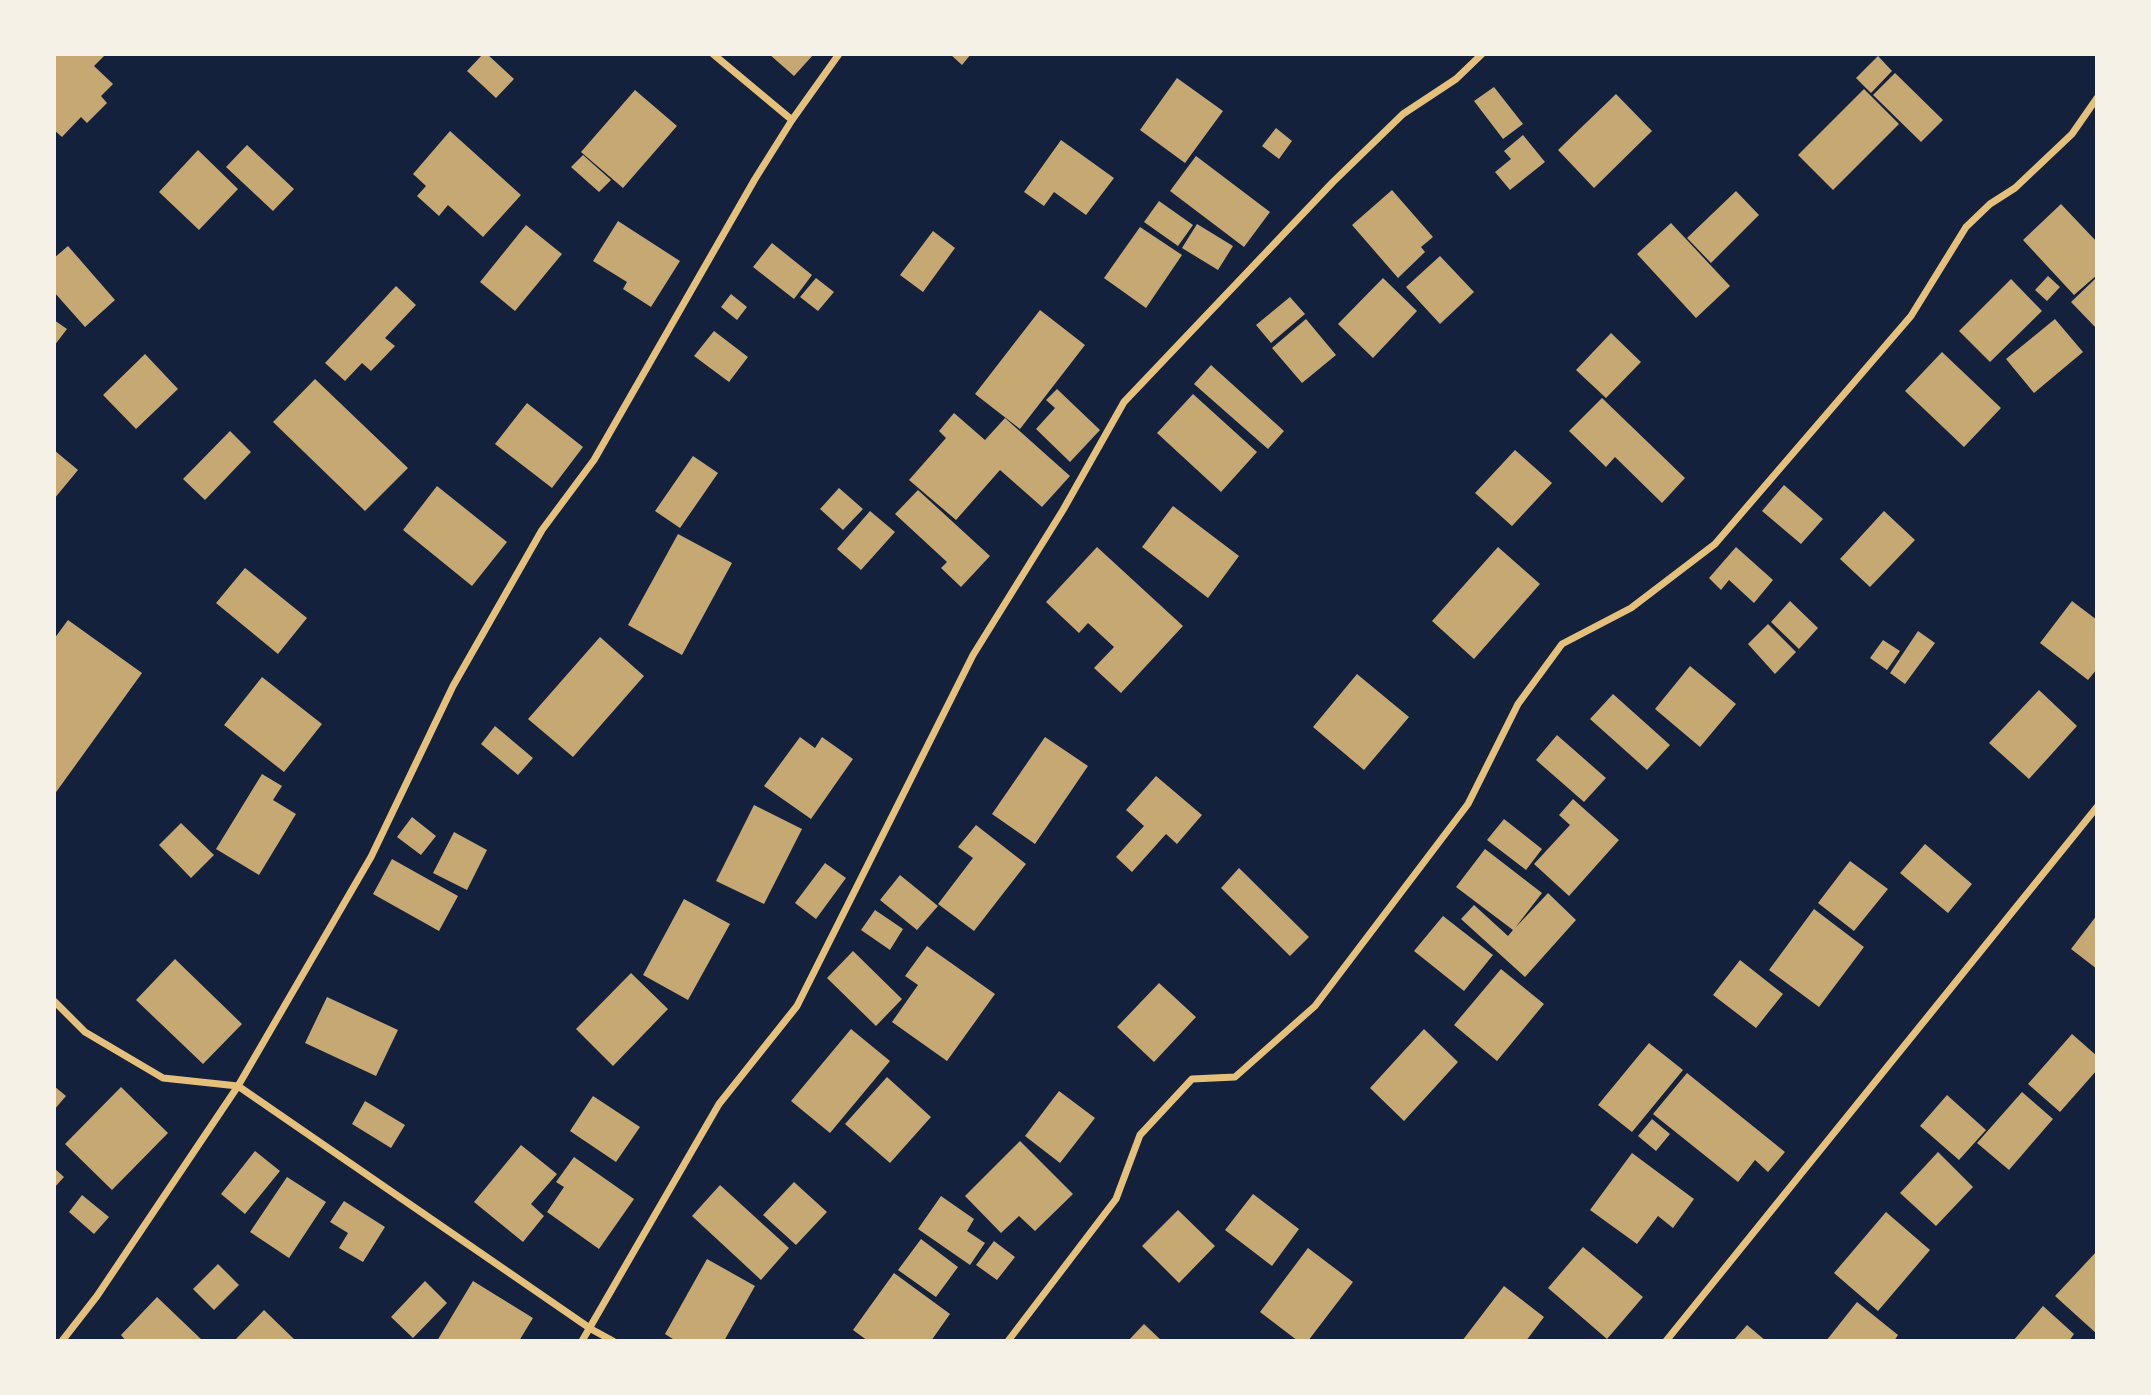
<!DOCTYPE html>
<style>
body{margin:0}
#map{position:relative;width:2151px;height:1395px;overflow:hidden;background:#14213d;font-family:Montserrat,sans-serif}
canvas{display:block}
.frame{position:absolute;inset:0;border:56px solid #f6f1e7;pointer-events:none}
</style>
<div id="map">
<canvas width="2151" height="1395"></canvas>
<div class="frame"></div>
</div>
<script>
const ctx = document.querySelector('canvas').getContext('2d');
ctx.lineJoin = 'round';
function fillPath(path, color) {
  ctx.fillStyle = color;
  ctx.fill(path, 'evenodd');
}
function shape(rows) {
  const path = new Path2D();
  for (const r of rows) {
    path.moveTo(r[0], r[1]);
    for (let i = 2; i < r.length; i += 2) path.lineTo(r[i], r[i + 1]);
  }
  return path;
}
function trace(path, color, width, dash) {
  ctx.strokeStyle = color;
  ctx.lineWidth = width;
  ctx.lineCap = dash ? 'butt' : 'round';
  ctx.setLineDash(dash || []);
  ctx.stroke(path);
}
fillPath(shape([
 [54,54,106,54,94,66,113,84,101,96,107,103,87,123,81,117,62,137,54,130],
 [483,54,487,54,514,79,496,98,467,71],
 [769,54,814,54,794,76],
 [950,54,971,54,962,65],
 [1878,56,1892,71,1871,93,1856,78],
 [1895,73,1943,120,1921,142,1873,95],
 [1177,78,1223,111,1185,163,1140,130],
 [1494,87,1523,124,1503,139,1474,101],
 [1864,89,1899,124,1833,190,1798,155],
 [635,90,677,126,623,188,581,152],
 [1616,94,1652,131,1594,188,1558,150],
 [1276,128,1292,141,1279,159,1262,146],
 [450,131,521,195,483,237,448,205,439,216,417,196,426,186,413,174],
 [1523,135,1545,162,1510,190,1495,172,1511,159,1504,151],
 [1061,140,1114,178,1086,215,1054,192,1044,206,1024,192],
 [247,145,294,189,273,211,226,167],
 [198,150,238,189,199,230,159,192],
 [583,155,611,180,599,192,571,167],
 [1196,156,1270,212,1244,247,1170,191],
 [1392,190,1433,237,1421,247,1425,252,1398,278,1352,225],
 [1736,191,1759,215,1711,263,1687,238],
 [1159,201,1193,225,1178,246,1144,222],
 [2061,204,2097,242,2097,275,2074,295,2023,240],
 [618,221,680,261,651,307,623,289,627,282,593,261],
 [1671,223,1730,286,1696,318,1637,254],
 [1197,224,1233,246,1218,270,1182,248],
 [526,225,562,254,515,311,480,282],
 [1140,227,1182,255,1146,308,1104,278],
 [933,231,955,248,923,292,900,275],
 [772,243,812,275,794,299,753,267],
 [68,246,115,300,85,327,54,292,54,258],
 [1440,256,1474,292,1440,324,1406,287],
 [2048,276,2060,287,2047,301,2035,290],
 [816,278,834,292,818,311,800,297],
 [1383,278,1417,311,1373,358,1338,324],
 [2011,279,2042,311,1990,362,1959,331],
 [2095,279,2097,281,2097,329,2071,302],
 [396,286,416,305,385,338,395,346,371,371,362,363,345,381,325,363],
 [731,294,747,307,737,320,721,307],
 [1290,297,1305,314,1271,343,1256,325],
 [1040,310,1085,345,1020,429,975,394],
 [1306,319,1336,355,1302,383,1272,348],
 [2055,319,2083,352,2034,393,2006,359],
 [54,320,67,329,54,346],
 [714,331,748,357,729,382,694,356],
 [1611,333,1641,362,1606,398,1576,370],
 [1942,352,2001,408,1964,447,1905,391],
 [145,354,178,389,136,429,103,395],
 [1211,365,1284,431,1268,449,1194,384],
 [315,379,408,468,365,511,273,422],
 [1057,389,1100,430,1070,462,1036,429,1055,408,1046,400],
 [1193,394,1257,452,1221,492,1157,433],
 [1602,398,1685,478,1662,503,1615,457,1606,467,1569,431],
 [527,403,583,447,552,488,495,444],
 [954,413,985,440,1005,418,1070,476,1042,507,1000,470,956,520,909,480,946,438,939,431],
 [230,431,251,452,205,500,183,479],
 [54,450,78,470,54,499],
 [1515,450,1552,483,1512,526,1475,493],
 [693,456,718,473,680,528,655,511],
 [1784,485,1823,519,1801,544,1762,511],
 [437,486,507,542,472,586,403,530],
 [839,488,863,509,843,530,820,509],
 [918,490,990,556,961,587,941,568,947,562,895,514],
 [1173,506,1239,556,1208,598,1142,547],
 [870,511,895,532,861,570,837,549],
 [1884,511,1915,540,1870,587,1840,559],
 [678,534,732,563,682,655,628,625],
 [1097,547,1183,626,1121,693,1094,668,1114,647,1088,623,1079,633,1046,602],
 [1498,547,1540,584,1474,659,1432,621],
 [1736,547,1773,580,1754,603,1729,580,1721,590,1709,578],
 [245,568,307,618,278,654,216,603],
 [1790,601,1818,628,1799,649,1771,622],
 [2072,601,2097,620,2097,669,2088,680,2040,643],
 [68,620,142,673,54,795,54,639],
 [1768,624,1796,652,1775,674,1748,644],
 [1918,631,1935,643,1905,684,1890,673],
 [600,637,644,676,573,757,528,719],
 [1883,640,1900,651,1887,670,1870,658],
 [1690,666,1736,704,1700,747,1655,709],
 [1357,674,1409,717,1364,770,1313,727],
 [262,677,322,724,284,772,224,725],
 [2039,690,2077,726,2029,779,1989,743],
 [1613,694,1670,745,1647,770,1590,719],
 [495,726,533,758,518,775,481,744],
 [1557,735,1606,778,1584,802,1536,760],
 [800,737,815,748,822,737,853,759,811,819,764,786],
 [1045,737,1088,766,1035,844,992,814],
 [262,774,282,786,273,800,296,814,259,875,216,849],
 [1156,776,1202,815,1177,844,1166,834,1132,872,1116,857,1144,826,1126,810],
 [1573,799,1619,840,1569,896,1534,864,1570,825,1559,815],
 [754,805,802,829,764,904,716,881],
 [412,817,436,836,421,855,397,837],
 [1504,819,1542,849,1526,870,1487,840],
 [181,823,214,855,191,878,159,845],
 [976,825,1026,864,974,931,938,904,973,858,958,847],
 [454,832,487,850,467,890,433,873],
 [1925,844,1972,884,1948,913,1900,873],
 [1485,849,1542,893,1515,928,1548,893,1576,920,1525,977,1461,919,1474,905,1508,936,1513,930,1456,887],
 [392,859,458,896,439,931,373,894],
 [1850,861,1888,889,1854,931,1818,903],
 [825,863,846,878,816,919,795,903],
 [1239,868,1309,937,1290,956,1221,888],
 [900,875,938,906,917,930,880,900],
 [684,899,730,924,688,1000,643,975],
 [1814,909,1864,947,1819,1007,1769,970],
 [875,910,903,929,890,950,861,930],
 [2097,915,2097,969,2071,949],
 [1443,916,1493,955,1464,991,1414,951],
 [927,946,995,994,947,1061,892,1022,918,985,905,976],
 [853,951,902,999,876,1026,827,978],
 [175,959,242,1024,203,1064,136,1000],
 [1740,960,1783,994,1756,1028,1713,995],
 [1501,969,1544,1004,1497,1061,1454,1025],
 [631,973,668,1009,613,1066,576,1029],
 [1159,983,1196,1017,1154,1062,1117,1027],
 [327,997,398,1030,376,1076,305,1043],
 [851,1029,890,1061,830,1133,791,1101],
 [1424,1029,1458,1062,1404,1121,1370,1088],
 [2072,1034,2097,1056,2097,1070,2060,1112,2028,1084],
 [1649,1043,1683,1070,1632,1132,1598,1105],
 [1687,1073,1785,1152,1768,1172,1755,1160,1738,1182,1653,1114],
 [887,1077,931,1117,890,1163,845,1124],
 [54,1086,66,1096,54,1110],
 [121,1087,168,1133,112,1190,65,1144],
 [1059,1091,1095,1118,1060,1163,1025,1136],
 [2022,1092,2053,1119,2009,1170,1977,1143],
 [1947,1095,1986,1130,1959,1160,1920,1126],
 [593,1096,640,1127,616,1162,570,1131],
 [365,1101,405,1125,391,1148,352,1124],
 [1652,1119,1670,1134,1656,1151,1638,1136],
 [1020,1141,1073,1194,1035,1231,1019,1216,1001,1233,965,1196],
 [521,1145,557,1174,531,1204,544,1216,523,1242,474,1202],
 [255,1151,280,1171,245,1214,221,1194],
 [1938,1152,1973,1187,1936,1226,1900,1193],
 [1632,1153,1694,1199,1673,1228,1658,1216,1637,1244,1590,1210],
 [574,1157,634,1199,599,1249,547,1212,564,1187,556,1182],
 [54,1168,64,1177,54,1188],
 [287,1177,326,1202,289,1258,250,1232],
 [794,1182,827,1212,796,1245,763,1215],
 [720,1185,789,1248,761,1280,692,1216],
 [1253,1194,1299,1229,1272,1266,1225,1230],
 [82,1195,109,1217,94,1234,69,1212],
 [941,1196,974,1219,967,1231,985,1243,970,1265,918,1229],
 [344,1201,385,1227,363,1262,339,1248,348,1233,330,1222],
 [1178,1210,1215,1246,1179,1283,1142,1246],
 [1886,1212,1930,1250,1878,1311,1834,1273],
 [921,1239,958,1267,936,1297,898,1270],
 [994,1241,1015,1257,997,1280,976,1265],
 [1583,1247,1643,1297,1607,1339,1548,1288],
 [1308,1248,1353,1282,1308,1341,1298,1341,1260,1312],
 [2097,1251,2097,1334,2055,1296],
 [707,1259,755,1286,724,1341,676,1341,665,1334],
 [218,1264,239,1285,214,1310,193,1289],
 [894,1273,950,1314,931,1341,868,1341,853,1330],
 [425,1281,447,1303,413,1338,391,1317],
 [473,1281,533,1318,519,1341,437,1341],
 [1504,1286,1544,1317,1526,1341,1462,1341],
 [157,1297,203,1341,126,1341,121,1335],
 [1857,1302,1898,1335,1894,1341,1826,1341],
 [2043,1306,2074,1334,2069,1341,2013,1341],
 [264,1310,296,1341,234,1341],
 [1144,1324,1162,1341,1128,1341],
 [1747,1325,1766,1341,1733,1341]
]), '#c6a872');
trace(shape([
 [713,54,792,120],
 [54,1001,85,1032,163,1078,238,1086,591,1329,613,1341],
 [62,1341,97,1296,238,1086,371,857,453,686,542,530,594,460,755,179,792,120,839,54],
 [582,1341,719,1104,797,1006,973,655,1063,510,1124,402,1333,182,1403,114,1456,79,1482,54],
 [1008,1341,1116,1199,1140,1135,1192,1079,1235,1077,1315,1006,1468,804,1518,704,1562,644,1631,608,1715,544,1911,316,1966,227,1990,204,2015,188,2072,134,2097,98],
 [1666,1341,2097,807]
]), '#e5c07b', 7);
</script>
